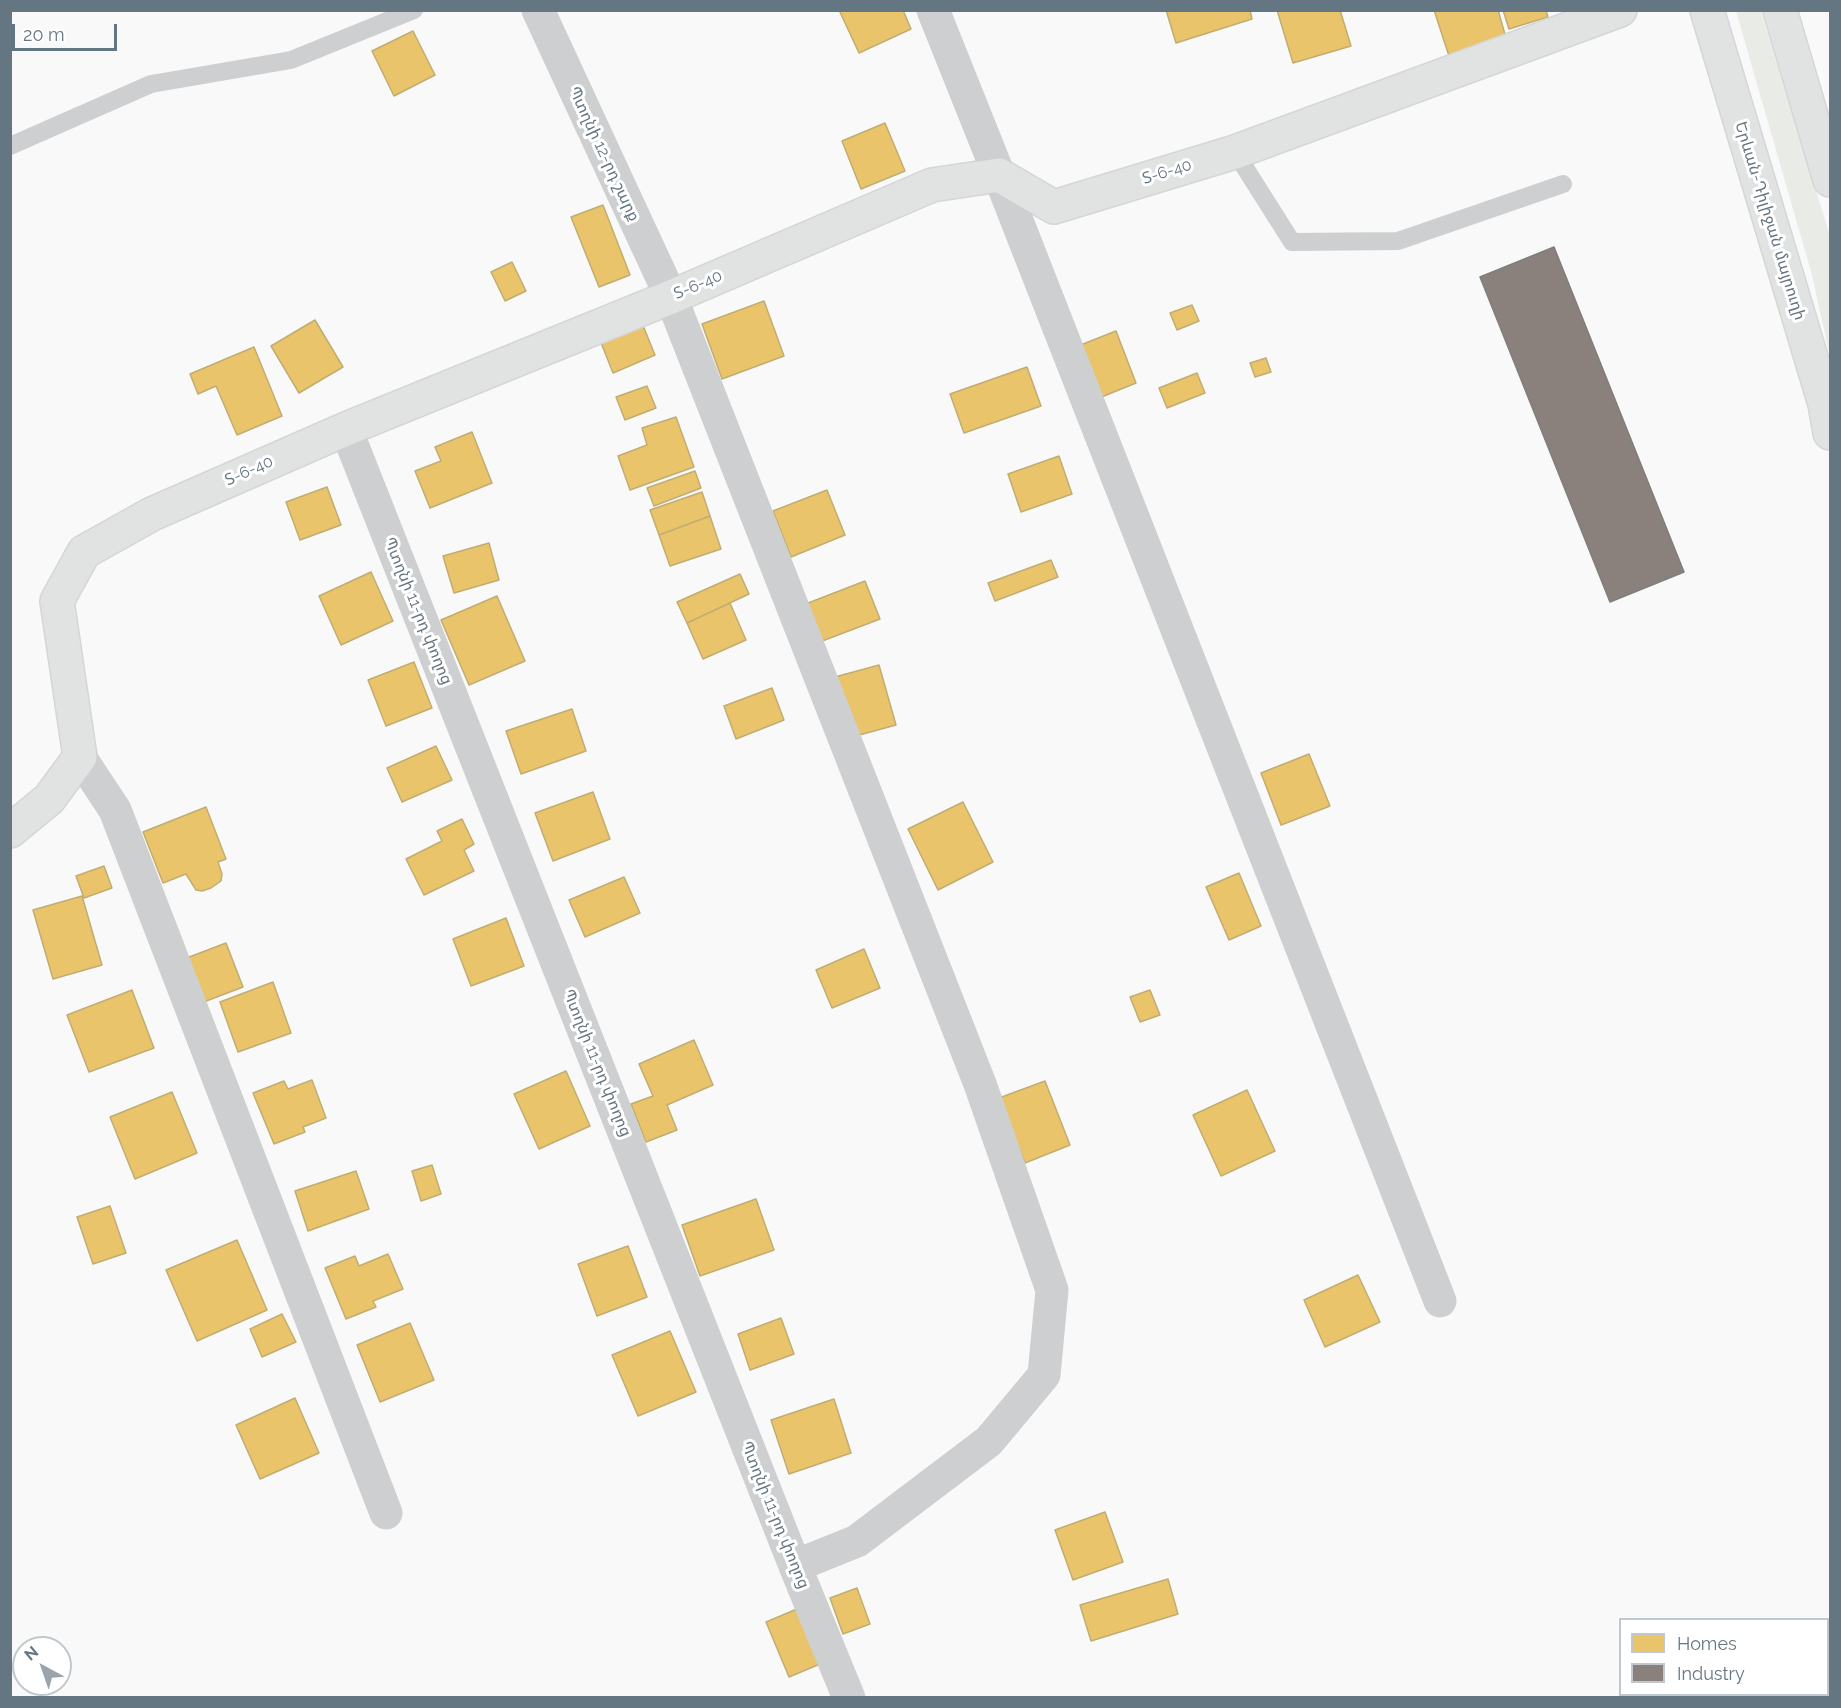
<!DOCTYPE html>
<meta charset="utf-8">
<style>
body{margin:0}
#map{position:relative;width:1841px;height:1708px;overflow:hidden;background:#f9f9f9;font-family:Raleway,sans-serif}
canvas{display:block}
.frame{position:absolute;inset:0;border:12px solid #657683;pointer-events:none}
.legend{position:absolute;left:1619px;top:1618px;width:210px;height:78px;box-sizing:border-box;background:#fff;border:2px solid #c1c8cd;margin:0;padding:8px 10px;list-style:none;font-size:18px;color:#657683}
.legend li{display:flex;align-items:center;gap:12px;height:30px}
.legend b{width:30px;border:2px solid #c1c8cd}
.north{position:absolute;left:12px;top:1636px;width:60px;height:60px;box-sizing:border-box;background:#fff;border:2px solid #c1c8cd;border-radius:50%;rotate:320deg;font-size:16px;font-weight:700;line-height:24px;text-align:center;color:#657683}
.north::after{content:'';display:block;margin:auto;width:21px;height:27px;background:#99a4ac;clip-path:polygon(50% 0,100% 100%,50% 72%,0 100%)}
.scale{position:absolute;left:12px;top:24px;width:105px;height:27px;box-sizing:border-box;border:3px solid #657683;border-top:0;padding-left:8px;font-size:18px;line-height:21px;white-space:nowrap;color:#657683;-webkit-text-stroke:4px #fff;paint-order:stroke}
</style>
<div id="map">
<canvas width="1841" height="1708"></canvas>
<div class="frame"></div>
<ul class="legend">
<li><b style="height:16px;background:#e9c46a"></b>Homes</li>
<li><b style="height:16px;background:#8a817c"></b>Industry</li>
</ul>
<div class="north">N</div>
<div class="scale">20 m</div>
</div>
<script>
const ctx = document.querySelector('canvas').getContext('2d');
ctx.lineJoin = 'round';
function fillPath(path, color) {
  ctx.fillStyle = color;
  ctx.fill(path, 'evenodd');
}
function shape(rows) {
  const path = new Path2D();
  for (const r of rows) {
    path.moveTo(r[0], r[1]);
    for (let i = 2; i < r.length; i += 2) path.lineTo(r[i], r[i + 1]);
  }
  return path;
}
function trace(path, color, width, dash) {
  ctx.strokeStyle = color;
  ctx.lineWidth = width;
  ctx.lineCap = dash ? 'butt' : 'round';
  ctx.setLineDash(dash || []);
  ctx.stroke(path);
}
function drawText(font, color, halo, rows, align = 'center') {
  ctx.font = font + ' Raleway,"Noto Sans Armenian",sans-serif';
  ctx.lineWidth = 6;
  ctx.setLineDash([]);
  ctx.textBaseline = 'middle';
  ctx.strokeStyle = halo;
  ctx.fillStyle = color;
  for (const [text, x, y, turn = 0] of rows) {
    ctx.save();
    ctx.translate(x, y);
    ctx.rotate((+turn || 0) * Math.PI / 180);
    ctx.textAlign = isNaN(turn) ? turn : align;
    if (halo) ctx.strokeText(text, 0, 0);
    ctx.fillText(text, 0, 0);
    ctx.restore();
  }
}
fillPath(shape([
 [1736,11,1761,11,1830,236,1830,357,1812,275]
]), '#e8ebe6');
const homes = shape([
 [839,10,903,10,911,29,859,53,839,10],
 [1166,10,1250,10,1252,19,1176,43,1166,10],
 [1277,10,1340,10,1351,46,1293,63,1277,10],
 [1434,10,1498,10,1506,38,1449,56,1434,10],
 [1503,10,1546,10,1548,17,1509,29,1503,10],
 [413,31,435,75,394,96,372,51,413,31],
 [885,123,905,171,861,189,842,141,885,123],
 [603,205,630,275,599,287,571,217,603,205],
 [512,262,526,291,505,301,491,272,512,262],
 [764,301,784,356,722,379,702,324,764,301],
 [1192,305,1199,321,1177,330,1170,313,1192,305],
 [315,320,343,367,299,393,271,346,315,320],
 [642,323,655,355,613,373,600,340,642,323],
 [1116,331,1136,383,1099,398,1078,346,1116,331],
 [254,347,282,416,237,435,216,386,198,394,190,374,254,347],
 [1266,358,1271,372,1255,377,1250,363,1266,358],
 [1027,367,1041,406,964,433,950,394,1027,367],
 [1197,373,1205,393,1167,408,1159,388,1197,373],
 [647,386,656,408,625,420,616,397,647,386],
 [676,417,694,467,630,490,618,456,647,445,642,428,676,417],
 [472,432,492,483,430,508,415,471,441,461,435,447,472,432],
 [1059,456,1072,494,1021,512,1008,474,1059,456],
 [695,471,701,488,654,506,647,488,695,471],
 [327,487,341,525,300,540,286,502,327,487],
 [827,490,845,535,791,557,773,511,827,490],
 [702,492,710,516,659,535,650,510,702,492],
 [710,516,721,549,670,566,659,535,710,516],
 [489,543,499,580,454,593,443,556,489,543],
 [1051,560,1058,577,995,601,988,583,1051,560],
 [371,572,393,621,341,645,319,596,371,572],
 [740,574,749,594,687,623,677,602,740,574],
 [865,581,880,619,817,643,803,605,865,581],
 [497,596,525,661,469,685,441,620,497,596],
 [730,603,746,640,703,659,687,623,730,603],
 [414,662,432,708,386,726,368,680,414,662],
 [879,665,896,725,852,737,835,677,879,665],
 [772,688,784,720,736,739,724,706,772,688],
 [572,709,586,751,521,774,506,731,572,709],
 [436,746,452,780,402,802,387,768,436,746],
 [1309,754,1330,806,1281,825,1261,773,1309,754],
 [593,792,610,839,553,861,535,813,593,792],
 [963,802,993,862,938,890,908,829,963,802],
 [206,807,226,859,218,862,222,874,221,881,211,888,202,891,196,890,186,874,163,883,143,832,206,807],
 [462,819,474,844,464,850,474,871,424,895,406,859,442,841,437,831,462,819],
 [104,866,112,888,84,898,76,876,104,866],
 [1239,873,1261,926,1229,940,1206,887,1239,873],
 [624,877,640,913,585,937,569,900,624,877],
 [82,896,102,965,53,979,33,910,82,896],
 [506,918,524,966,471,986,453,939,506,918],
 [226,943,243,987,201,1003,184,959,226,943],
 [864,949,880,988,832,1008,816,970,864,949],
 [273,982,291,1033,238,1052,220,1002,273,982],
 [132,990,154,1048,89,1072,67,1015,132,990],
 [1150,990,1160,1015,1140,1022,1130,997,1150,990],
 [694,1040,713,1085,667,1105,677,1130,646,1142,631,1104,653,1096,639,1064,694,1040],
 [566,1071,590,1126,539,1149,514,1094,566,1071],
 [312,1080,326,1118,303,1127,305,1132,274,1144,253,1093,284,1081,288,1089,312,1080],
 [1045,1081,1070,1145,1025,1163,999,1098,1045,1081],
 [1247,1090,1275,1151,1221,1176,1193,1115,1247,1090],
 [172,1092,197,1153,135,1179,110,1117,172,1092],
 [432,1165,441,1194,421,1201,412,1171,432,1165],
 [356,1171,369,1209,308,1231,295,1191,356,1171],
 [756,1199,774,1250,700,1276,682,1225,756,1199],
 [110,1206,126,1253,93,1264,77,1217,110,1206],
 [237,1240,267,1310,197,1341,166,1270,237,1240],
 [628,1246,647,1297,597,1316,578,1264,628,1246],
 [388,1254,403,1289,373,1301,376,1307,346,1319,325,1268,355,1256,359,1266,388,1254],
 [1358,1275,1380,1322,1325,1347,1304,1300,1358,1275],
 [282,1314,296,1342,262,1357,250,1329,282,1314],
 [781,1318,794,1354,750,1370,738,1334,781,1318],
 [410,1323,434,1380,380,1402,357,1345,410,1323],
 [670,1331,696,1392,638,1416,612,1355,670,1331],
 [295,1398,319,1453,260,1479,236,1425,295,1398],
 [834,1399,851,1453,789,1474,771,1420,834,1399],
 [1105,1512,1123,1562,1073,1580,1055,1530,1105,1512],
 [1168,1579,1178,1614,1091,1641,1080,1605,1168,1579],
 [857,1588,870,1624,843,1634,830,1598,857,1588],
 [797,1609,820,1664,789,1677,766,1622,797,1609]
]);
fillPath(homes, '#e9c46a');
trace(homes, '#c1ad72', 1.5);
const industry = shape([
 [1554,247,1684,572,1610,602,1480,277,1554,247]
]);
fillPath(industry, '#8a817c');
trace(industry, '#7f7e7e', 1.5);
const secondary = shape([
 [10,831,49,799,80,757,57,601,84,552,152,514,346,429,671,297,932,185,999,175,1054,207,1235,152,1620,10]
]);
const highway = shape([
 [1707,10,1825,404,1830,433],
 [1780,10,1830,180]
]);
trace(secondary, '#d5d6d7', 36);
trace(highway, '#d5d6d6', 36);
trace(shape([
 [10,146,151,84,291,60,414,10],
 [1235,152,1292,242,1398,241,1563,184]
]), '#cecfd0', 18);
trace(shape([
 [538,10,671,297,980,1084,1052,1290,1044,1375,989,1441,857,1541,795,1566],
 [933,10,999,175,1440,1301],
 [346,429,795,1566,849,1698],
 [80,757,115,810,386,1513]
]), '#cecfd0', 33);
trace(secondary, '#e1e2e2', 33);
trace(highway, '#e1e2e2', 33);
drawText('16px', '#657683', '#fff', [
 ["Պտղնի 12-րդ շարք",604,154,65],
 ["Տ-6-40",1167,172,-17],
 ["Երևան-Դիլիջան մայրուղի",1770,221,73],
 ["Տ-6-40",698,285,-23],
 ["Տ-6-40",249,471,-24],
 ["Պտղնի 11-րդ փողոց",418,611,68],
 ["Պտղնի 11-րդ փողոց",597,1063,68],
 ["Պտղնի 11-րդ փողոց",775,1515,68]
]);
</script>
